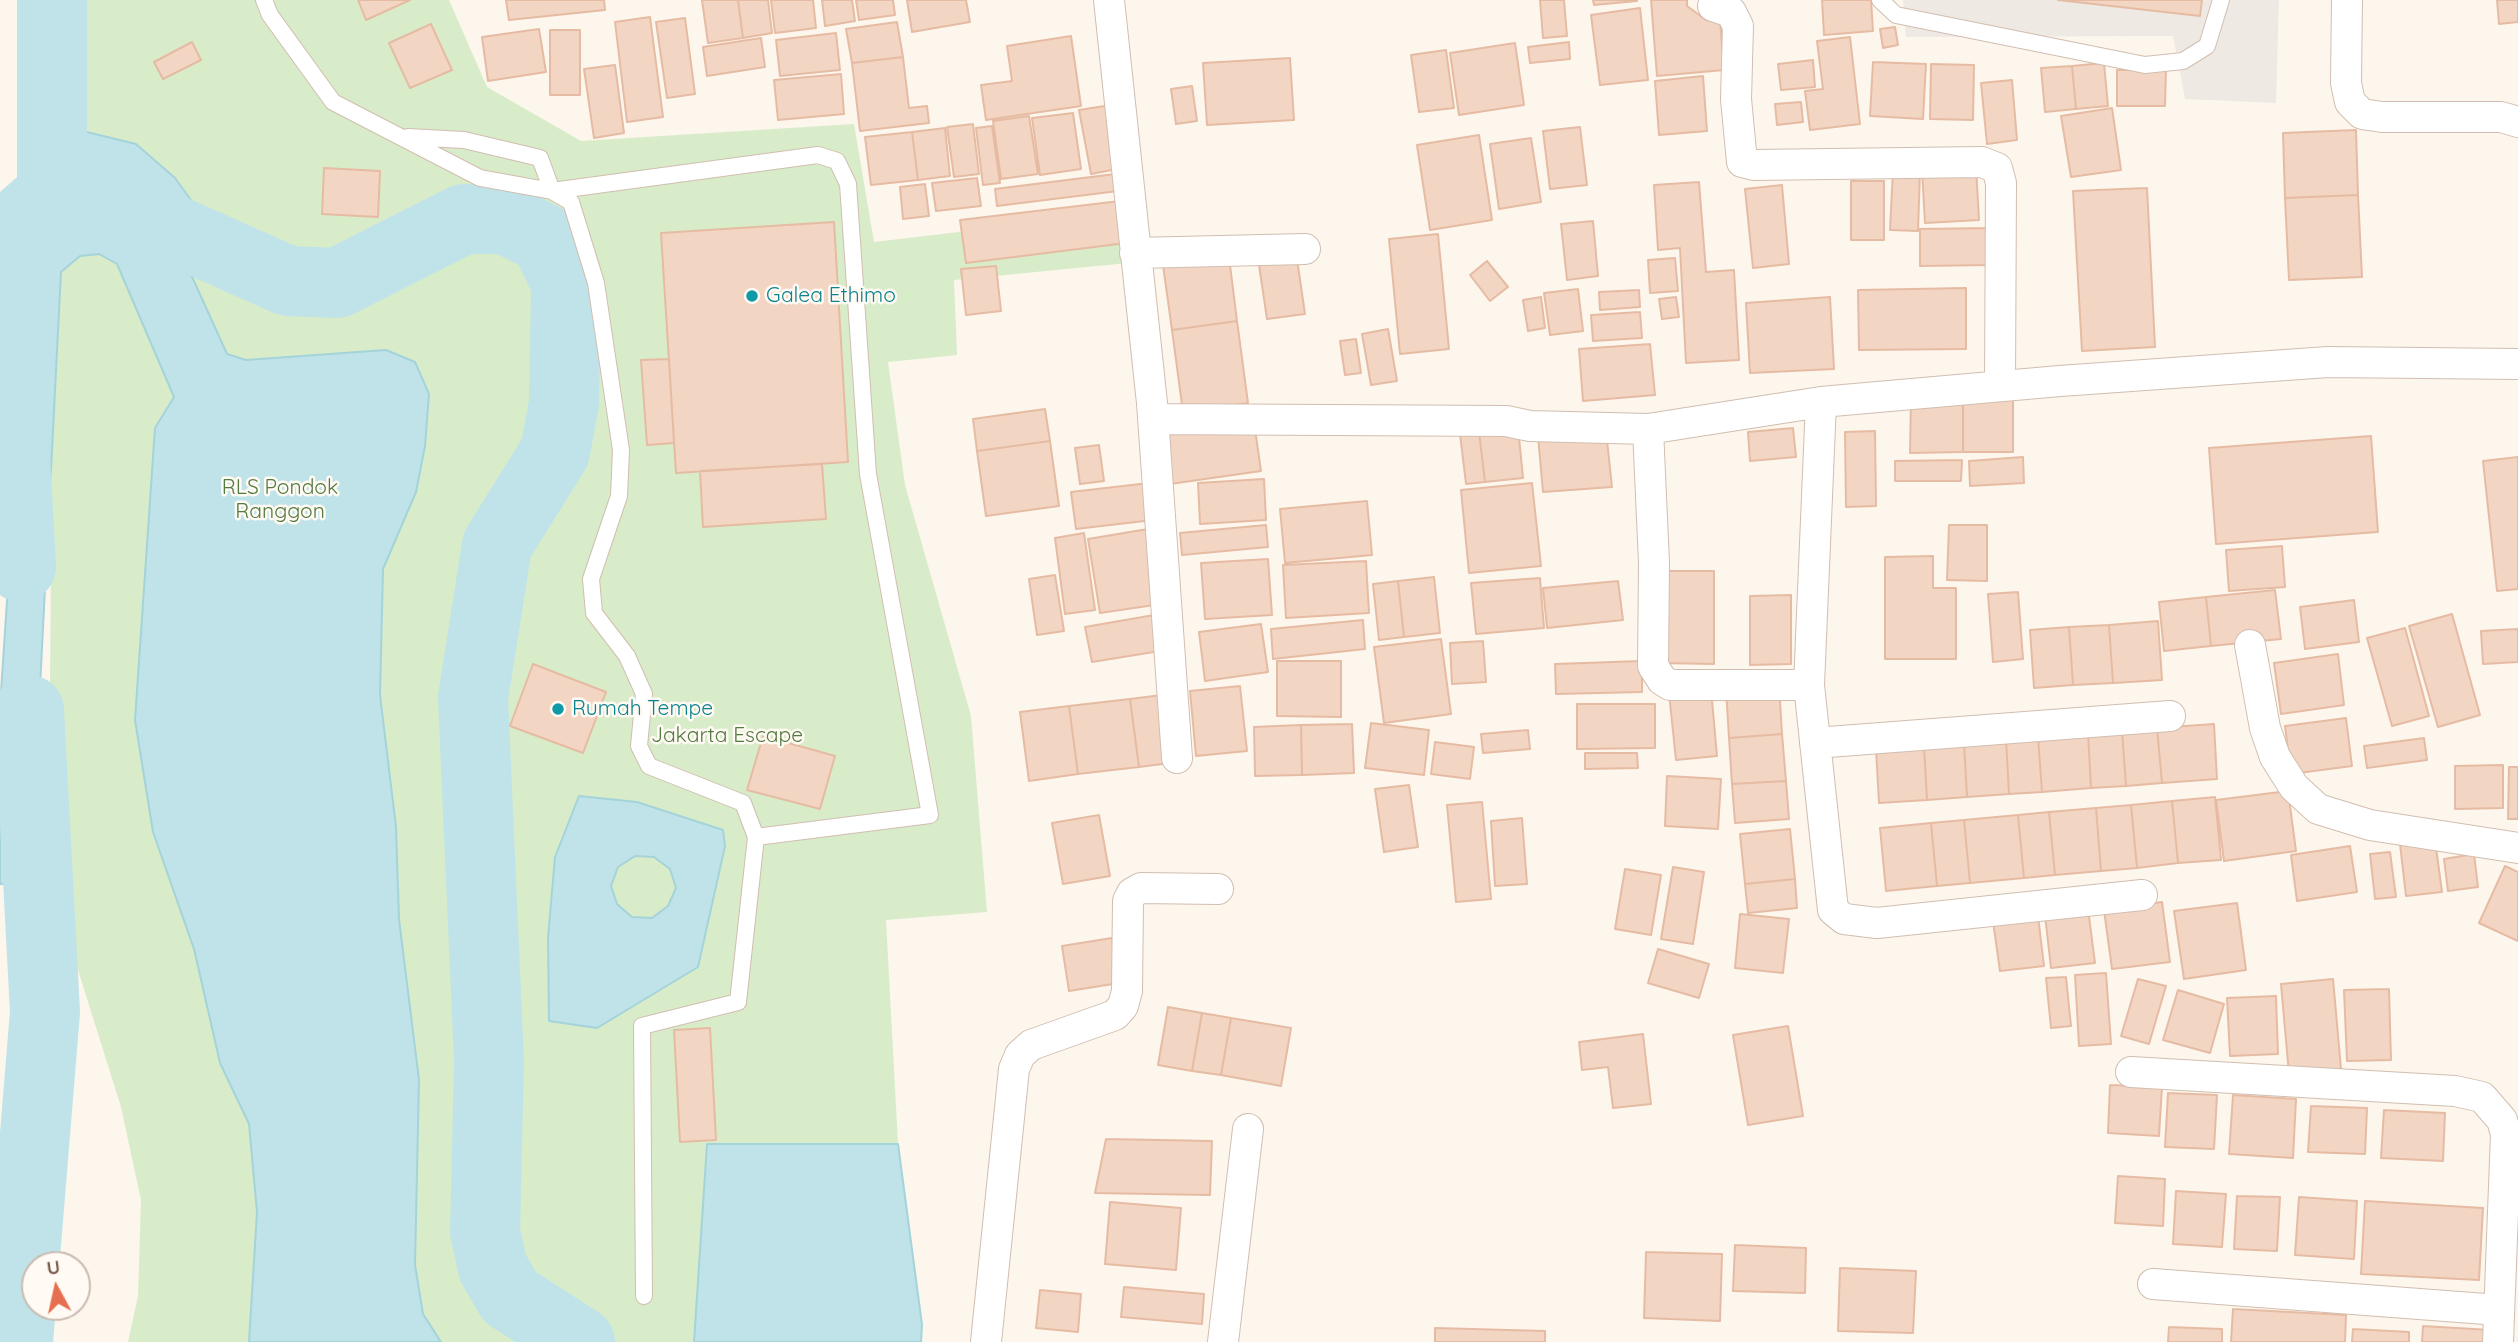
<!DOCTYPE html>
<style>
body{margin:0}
#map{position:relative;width:2518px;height:1342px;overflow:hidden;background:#fdf6ec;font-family:Quicksand,sans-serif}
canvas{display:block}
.north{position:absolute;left:21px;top:1251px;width:70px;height:70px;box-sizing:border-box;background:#fffaf3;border:2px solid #cabbb1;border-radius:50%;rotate:352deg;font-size:19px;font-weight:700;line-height:28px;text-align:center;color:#7a5c4d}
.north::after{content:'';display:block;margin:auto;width:24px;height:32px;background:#e76f51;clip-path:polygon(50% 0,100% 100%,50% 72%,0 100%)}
</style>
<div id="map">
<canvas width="2518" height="1342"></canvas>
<div class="north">U</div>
</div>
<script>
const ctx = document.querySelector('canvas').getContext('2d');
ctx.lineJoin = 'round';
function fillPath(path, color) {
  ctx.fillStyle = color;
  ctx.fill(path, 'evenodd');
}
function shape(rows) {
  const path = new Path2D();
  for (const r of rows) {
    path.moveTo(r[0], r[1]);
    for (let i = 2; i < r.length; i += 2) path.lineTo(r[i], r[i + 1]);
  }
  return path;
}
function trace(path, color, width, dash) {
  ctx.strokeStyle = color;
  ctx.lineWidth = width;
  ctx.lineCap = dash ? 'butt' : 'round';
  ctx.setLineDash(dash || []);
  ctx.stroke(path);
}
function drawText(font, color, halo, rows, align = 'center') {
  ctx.font = font + ' Quicksand,sans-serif';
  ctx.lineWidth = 5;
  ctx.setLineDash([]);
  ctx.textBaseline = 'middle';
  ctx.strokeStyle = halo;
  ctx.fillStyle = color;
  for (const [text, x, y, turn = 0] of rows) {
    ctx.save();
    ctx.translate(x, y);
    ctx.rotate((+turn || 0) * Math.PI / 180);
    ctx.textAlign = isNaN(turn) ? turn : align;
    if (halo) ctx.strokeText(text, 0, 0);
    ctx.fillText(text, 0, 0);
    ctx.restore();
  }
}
fillPath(shape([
 [1903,0,2279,0,2276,103,2185,99,2173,36,1906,37]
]), '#efe9e4');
fillPath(shape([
 [52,0,449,0,487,87,581,141,854,124,874,242,1121,213,1128,263,954,280,957,355,888,362,905,485,971,716,987,912,886,920,898,1144,707,1144,694,1342,128,1342,138,1296,141,1200,121,1107,67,935,49,818,52,432,66,127,53,89]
]), '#d8ecc9');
const water = shape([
 [52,1,53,89,66,127,136,144,175,178,209,225,184,259,227,354,246,360,386,350,415,362,429,394,425,446,416,492,383,569,380,695,396,827,399,919,419,1080,415,1265,423,1314,441,1342,249,1342,257,1212,249,1124,220,1063,194,949,153,832,135,720,155,428,174,397,117,264,99,254,80,256,61,272,30,885,0,884,0,707,31,238,27,2,52,1],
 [579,796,637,802,723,830,725,846,698,967,597,1028,549,1021,548,938,555,857,579,796],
 [635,856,654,857,670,869,676,888,668,906,652,918,632,917,617,904,611,886,618,867,635,856],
 [707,1144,898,1144,922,1325,921,1342,694,1342,707,1144]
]);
fillPath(water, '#bfe3e8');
trace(water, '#a5d3da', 2);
trace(shape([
 [108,205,124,208,288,281,337,283,464,219,505,219,545,239,566,283,564,403,555,452,497,545,473,698,489,1062,485,1232,493,1268,510,1297,580,1342],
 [21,567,3,236,52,193,52,0],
 [18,1342,45,1012,29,710]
]), '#bfe3e8', 70);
const building = shape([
 [358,0,410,0,366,20,358,0],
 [506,0,604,0,605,10,509,20,506,0],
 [702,0,738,0,743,38,708,43,702,0],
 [738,0,768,0,772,33,743,38,738,0],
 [771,0,813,0,816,28,775,33,771,0],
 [822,0,852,0,855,21,825,26,822,0],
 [856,0,893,0,895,15,859,20,856,0],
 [907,0,966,0,970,22,912,32,907,0],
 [1540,0,1564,0,1567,36,1543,38,1540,0],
 [1593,0,1637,0,1637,1,1594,5,1593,0],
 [1651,0,1687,0,1687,6,1706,20,1720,19,1724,70,1657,76,1651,0],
 [1822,0,1871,0,1873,31,1824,35,1822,0],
 [2058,0,2202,0,2200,16,2058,0],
 [2497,0,2518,0,2518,22,2499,24,2497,0],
 [1640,8,1648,80,1600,85,1591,15,1640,8],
 [650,17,663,117,627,122,615,22,650,17],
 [685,18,695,94,667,98,656,22,685,18],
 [897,22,903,57,852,63,846,29,897,22],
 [431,24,452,70,410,88,389,43,431,24],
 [1895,27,1898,45,1883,48,1880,29,1895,27],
 [539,29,546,72,488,81,482,37,539,29],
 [550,30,580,30,580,95,550,95,550,30],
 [836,33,840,70,780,76,776,40,836,33],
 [1071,36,1081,106,986,120,981,85,1012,81,1007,46,1071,36],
 [1850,37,1860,124,1810,130,1805,91,1823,89,1817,41,1850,37],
 [761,38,765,67,707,76,703,47,761,38],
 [192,42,201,60,163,79,154,62,192,42],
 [1569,42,1570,59,1530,63,1528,47,1569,42],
 [1515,43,1524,105,1459,115,1450,53,1515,43],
 [1446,50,1454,108,1419,112,1411,55,1446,50],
 [903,57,909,108,927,106,929,123,860,131,852,63,903,57],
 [1290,58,1294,120,1207,125,1203,63,1290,58],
 [1813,60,1815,87,1781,90,1778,64,1813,60],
 [1873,62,1926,64,1923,119,1870,116,1873,62],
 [2104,63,2108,106,2076,109,2072,66,2104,63],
 [1931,64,1974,65,1973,120,1930,119,1931,64],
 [615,65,624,133,594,138,584,69,615,65],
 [2072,66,2076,109,2045,112,2041,68,2072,66],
 [2117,70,2166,70,2165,106,2117,106,2117,70],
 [841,74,844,114,778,120,774,80,841,74],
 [1703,76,1707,131,1659,135,1655,81,1703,76],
 [2012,80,2017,140,1987,144,1981,83,2012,80],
 [1192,86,1197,121,1176,124,1171,89,1192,86],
 [1801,102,1803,122,1777,125,1775,104,1801,102],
 [1111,105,1122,168,1091,174,1079,110,1111,105],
 [2112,108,2121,170,2071,177,2061,116,2112,108],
 [1073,113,1081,169,1040,175,1032,118,1073,113],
 [1029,116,1038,174,1001,179,993,121,1029,116],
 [973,124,979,174,954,177,947,127,973,124],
 [992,126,1000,183,983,185,976,128,992,126],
 [1580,127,1587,185,1550,189,1543,131,1580,127],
 [945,128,950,176,918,180,912,132,945,128],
 [2356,130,2358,195,2285,198,2283,133,2356,130],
 [912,132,918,180,871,185,865,137,912,132],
 [1479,135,1492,220,1430,230,1417,145,1479,135],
 [1531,138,1541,202,1499,209,1490,144,1531,138],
 [1976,167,1979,220,1925,223,1922,170,1976,167],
 [324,168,380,171,378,217,322,214,324,168],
 [1893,170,1920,171,1918,231,1890,230,1893,170],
 [1115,174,1118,191,997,206,995,189,1115,174],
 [977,178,981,206,936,211,932,183,977,178],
 [1851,181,1884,181,1884,240,1851,240,1851,181],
 [1699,182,1706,272,1734,270,1739,360,1686,363,1680,248,1658,250,1654,185,1699,182],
 [925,184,929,216,903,219,900,187,925,184],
 [1782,185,1789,264,1753,268,1745,189,1782,185],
 [2147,188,2155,347,2082,351,2073,191,2147,188],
 [2358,195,2362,277,2289,280,2285,198,2358,195],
 [1120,201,1126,243,966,263,960,220,1120,201],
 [1593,221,1598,276,1567,280,1561,224,1593,221],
 [834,222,848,462,676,473,661,233,834,222],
 [1988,228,1989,265,1920,266,1920,229,1988,228],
 [1438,234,1449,349,1400,354,1389,239,1438,234],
 [1229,257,1237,321,1172,330,1163,265,1229,257],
 [1675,258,1678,291,1650,293,1648,260,1675,258],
 [1297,259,1305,314,1267,319,1259,265,1297,259],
 [1487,261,1508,287,1490,301,1470,275,1487,261],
 [996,266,1001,311,966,315,961,269,996,266],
 [1966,288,1966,349,1859,350,1858,290,1966,288],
 [1578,289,1583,331,1550,335,1544,293,1578,289],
 [1639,290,1640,307,1600,310,1599,292,1639,290],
 [1541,297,1545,328,1528,331,1523,300,1541,297],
 [1676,297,1679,317,1662,319,1659,299,1676,297],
 [1830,297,1834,369,1750,373,1746,303,1830,297],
 [1640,312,1642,338,1593,341,1591,315,1640,312],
 [1237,321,1248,403,1183,412,1172,330,1237,321],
 [1388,329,1397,381,1371,385,1362,334,1388,329],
 [1356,339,1361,373,1345,375,1340,341,1356,339],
 [1650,344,1655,395,1583,401,1579,349,1650,344],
 [669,359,674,443,647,445,641,360,669,359],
 [1911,397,1963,397,1963,452,1910,453,1911,397],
 [1963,397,2013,397,2013,452,1963,452,1963,397],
 [1045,409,1050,441,977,451,973,419,1045,409],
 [1254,422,1261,471,1170,484,1163,435,1254,422],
 [1518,427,1523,478,1485,482,1479,432,1518,427],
 [1793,428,1796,457,1750,461,1748,432,1793,428],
 [1606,431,1612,487,1543,492,1538,436,1606,431],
 [1875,431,1876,506,1846,507,1845,432,1875,431],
 [1479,432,1485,482,1466,484,1460,434,1479,432],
 [2371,436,2378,532,2216,544,2209,448,2371,436],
 [1050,441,1059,506,986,516,977,451,1050,441],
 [1099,445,1104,481,1080,484,1075,448,1099,445],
 [2023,457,2024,483,1970,486,1969,461,2023,457],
 [2518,457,2518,589,2497,591,2483,461,2518,457],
 [1962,460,1961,481,1895,481,1895,461,1962,460],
 [822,464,826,519,703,527,700,471,822,464],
 [1264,479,1266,520,1200,524,1198,483,1264,479],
 [1149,483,1153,520,1076,529,1071,492,1149,483],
 [1532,483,1541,566,1469,573,1461,490,1532,483],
 [1367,501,1372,555,1285,563,1280,509,1367,501],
 [1266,525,1268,547,1182,555,1180,533,1266,525],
 [1949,525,1987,525,1987,581,1947,580,1949,525],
 [1148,529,1161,604,1100,613,1088,539,1148,529],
 [1084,533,1095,610,1065,614,1055,538,1084,533],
 [2282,546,2285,587,2229,591,2226,550,2282,546],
 [1933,556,1933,588,1956,588,1956,659,1885,659,1885,557,1933,556],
 [1268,559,1272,615,1205,619,1201,563,1268,559],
 [1366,561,1369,613,1286,618,1283,565,1366,561],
 [1660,571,1714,571,1714,664,1659,663,1660,571],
 [1055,575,1064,631,1037,635,1029,579,1055,575],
 [1434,577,1440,633,1404,637,1398,581,1434,577],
 [1540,578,1544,628,1476,634,1471,583,1540,578],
 [1398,581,1404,637,1379,640,1373,584,1398,581],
 [1618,581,1623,620,1547,628,1543,588,1618,581],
 [2275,590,2281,639,2211,646,2206,597,2275,590],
 [2018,592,2023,659,1993,662,1988,594,2018,592],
 [1791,595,1791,664,1750,665,1750,596,1791,595],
 [2206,597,2211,646,2164,651,2159,602,2206,597],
 [2354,600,2359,642,2305,649,2300,607,2354,600],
 [2452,614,2480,715,2438,727,2409,626,2452,614],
 [1154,615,1160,651,1092,662,1085,627,1154,615],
 [1363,620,1365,649,1273,659,1271,629,1363,620],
 [2158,621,2162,680,2113,683,2109,625,2158,621],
 [1261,624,1268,672,1205,681,1199,632,1261,624],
 [2109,625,2113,683,2073,685,2069,627,2109,625],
 [2069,627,2073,685,2034,688,2030,630,2069,627],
 [2405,628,2429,716,2392,726,2367,638,2405,628],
 [2518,629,2518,662,2483,664,2481,631,2518,629],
 [1441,639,1451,714,1384,723,1374,647,1441,639],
 [1483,641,1486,682,1452,684,1450,643,1483,641],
 [2338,654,2344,705,2281,714,2274,663,2338,654],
 [1277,661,1341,661,1341,717,1277,716,1277,661],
 [1642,661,1642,692,1556,694,1555,664,1642,661],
 [533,664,606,692,583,753,510,726,533,664],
 [1779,685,1782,734,1729,738,1726,689,1779,685],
 [1240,686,1247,751,1196,756,1190,691,1240,686],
 [1711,689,1717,756,1676,760,1669,693,1711,689],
 [1162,695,1170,763,1139,767,1130,699,1162,695],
 [1130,699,1139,767,1078,774,1069,706,1130,699],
 [1577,704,1655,704,1655,748,1577,749,1577,704],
 [1069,706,1078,774,1029,781,1020,712,1069,706],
 [2346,718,2352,766,2291,774,2285,726,2346,718],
 [1371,723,1429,730,1424,775,1365,768,1371,723],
 [1352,724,1354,773,1302,775,1301,725,1352,724],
 [2214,724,2217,779,2162,783,2157,728,2214,724],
 [1301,725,1302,775,1255,776,1254,727,1301,725],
 [2157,728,2162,783,2126,786,2122,731,2157,728],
 [1528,730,1530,749,1483,753,1481,734,1528,730],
 [2122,731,2126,786,2091,788,2088,733,2122,731],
 [2088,733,2091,788,2042,792,2038,737,2088,733],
 [1782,734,1786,781,1732,784,1729,738,1782,734],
 [763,736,835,756,820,809,747,790,763,736],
 [2038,737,2042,792,2009,794,2006,739,2038,737],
 [2424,738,2427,760,2367,768,2364,746,2424,738],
 [2006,739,2009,794,1967,797,1964,743,2006,739],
 [1435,742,1474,747,1470,779,1431,774,1435,742],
 [1964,743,1967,797,1927,800,1924,746,1964,743],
 [1924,746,1927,800,1879,803,1876,749,1924,746],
 [1585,753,1637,753,1638,768,1585,769,1585,753],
 [2503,765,2503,808,2455,809,2455,766,2503,765],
 [2509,767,2518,767,2518,819,2508,819,2509,767],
 [1667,776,1721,779,1718,829,1665,826,1667,776],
 [1786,781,1789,819,1735,823,1732,784,1786,781],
 [1409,785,1418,847,1384,852,1375,789,1409,785],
 [2288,791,2296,851,2224,861,2216,800,2288,791],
 [2215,797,2221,860,2178,863,2172,801,2215,797],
 [2172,801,2178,863,2137,868,2131,805,2172,801],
 [1482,802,1491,899,1456,902,1447,805,1482,802],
 [2131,805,2137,868,2101,871,2096,808,2131,805],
 [2096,808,2101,871,2055,875,2049,812,2096,808],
 [2049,812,2055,875,2024,878,2018,815,2049,812],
 [1099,815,1110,876,1063,884,1052,823,1099,815],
 [2018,815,2024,878,1970,883,1964,820,2018,815],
 [1522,818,1527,884,1495,886,1491,821,1522,818],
 [1964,820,1970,883,1937,886,1931,823,1964,820],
 [1931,823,1937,886,1886,891,1880,828,1931,823],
 [1790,829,1795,879,1745,884,1740,834,1790,829],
 [2435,840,2442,892,2406,896,2400,844,2435,840],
 [2350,846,2357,892,2297,901,2291,855,2350,846],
 [2390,852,2396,897,2375,899,2370,854,2390,852],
 [2474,854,2478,887,2448,891,2444,859,2474,854],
 [2505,866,2518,872,2518,941,2479,923,2505,866],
 [1673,867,1704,872,1693,944,1661,939,1673,867],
 [1625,869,1661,875,1651,935,1615,929,1625,869],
 [1795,879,1797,908,1748,913,1745,884,1795,879],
 [2162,902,2170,962,2112,969,2104,910,2162,902],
 [2237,903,2246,970,2184,979,2174,911,2237,903],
 [2088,909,2095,963,2051,968,2045,915,2088,909],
 [1740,914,1789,919,1783,973,1735,968,1740,914],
 [2038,916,2044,966,2000,971,1993,921,2038,916],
 [1112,938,1119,983,1069,991,1062,946,1112,938],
 [1658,949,1709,964,1699,998,1648,983,1658,949],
 [2106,973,2111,1044,2079,1046,2075,975,2106,973],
 [2066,977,2071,1026,2051,1028,2046,978,2066,977],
 [2138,979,2166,986,2149,1044,2121,1036,2138,979],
 [2333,979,2341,1069,2289,1074,2281,984,2333,979],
 [2389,989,2391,1060,2347,1061,2344,990,2389,989],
 [2178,990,2224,1004,2210,1053,2163,1040,2178,990],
 [2276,996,2278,1054,2230,1056,2227,998,2276,996],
 [1168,1007,1202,1013,1192,1071,1158,1065,1168,1007],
 [1202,1013,1231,1018,1221,1075,1192,1071,1202,1013],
 [1231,1018,1291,1028,1281,1086,1221,1075,1231,1018],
 [1788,1026,1803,1116,1748,1125,1733,1035,1788,1026],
 [710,1028,716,1140,680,1142,674,1030,710,1028],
 [1643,1034,1651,1104,1613,1108,1608,1067,1582,1070,1579,1042,1643,1034],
 [2110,1085,2162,1087,2159,1136,2108,1133,2110,1085],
 [2168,1093,2217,1095,2214,1149,2165,1147,2168,1093],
 [2233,1095,2296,1099,2293,1158,2229,1154,2233,1095],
 [2311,1106,2367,1108,2365,1154,2308,1152,2311,1106],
 [2384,1110,2445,1113,2443,1161,2381,1158,2384,1110],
 [1106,1139,1212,1141,1210,1195,1095,1193,1106,1139],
 [2118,1176,2165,1179,2163,1226,2115,1223,2118,1176],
 [2176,1191,2226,1194,2222,1247,2173,1244,2176,1191],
 [2237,1196,2280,1197,2277,1251,2234,1249,2237,1196],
 [2299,1197,2357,1201,2354,1259,2295,1255,2299,1197],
 [2365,1201,2483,1208,2479,1280,2361,1274,2365,1201],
 [1110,1202,1181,1208,1176,1270,1105,1264,1110,1202],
 [1735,1245,1806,1248,1805,1293,1733,1291,1735,1245],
 [1646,1252,1722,1254,1720,1321,1644,1318,1646,1252],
 [1840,1268,1916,1271,1913,1333,1838,1331,1840,1268],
 [1124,1287,1204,1294,1202,1324,1121,1317,1124,1287],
 [1040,1290,1081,1294,1078,1332,1036,1328,1040,1290],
 [2233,1309,2346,1315,2345,1342,2231,1342,2233,1309],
 [2423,1326,2490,1330,2489,1342,2422,1342,2423,1326],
 [2169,1327,2222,1329,2222,1342,2168,1342,2169,1327],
 [1435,1328,1545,1331,1545,1342,1435,1342,1435,1328],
 [2353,1329,2409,1332,2409,1342,2352,1342,2353,1329]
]);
fillPath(building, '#f3d5c3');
trace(building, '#e6bba3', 2);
const lane = shape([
 [264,0,270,15,333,102,480,178,552,191,571,202,596,283,621,450,619,496,591,579,594,613,627,656,644,694,639,746,649,766,743,803,756,837,738,1002,642,1026,644,1296],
 [1880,0,1896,15,2145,65,2183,61,2207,46,2221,0],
 [408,137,464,140,540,158,552,191,818,155,837,161,848,184,868,474,930,815,756,837]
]);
const street = shape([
 [1109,0,1152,403,1177,758],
 [2347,0,2346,83,2350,102,2362,114,2382,117,2501,117,2518,122],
 [1713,6,1731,12,1738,26,1736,99,1742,162,1754,165,1982,162,1997,168,2001,183,2000,386],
 [1135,253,1305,249],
 [1821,402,1809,685,1833,910,1844,919,1877,923,2142,895],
 [1153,419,1506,421,1530,426,1648,429,1821,402,2060,381,2328,362,2518,364],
 [1648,429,1654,563,1653,666,1662,680,1670,685,1809,685],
 [2250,645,2265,728,2275,757,2294,787,2318,809,2370,825,2518,848],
 [1815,743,2170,716],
 [2131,1072,2455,1091,2482,1097,2502,1120,2506,1134,2498,1342],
 [2153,1284,2499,1310],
 [986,1342,1014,1069,1020,1055,1031,1045,1115,1015,1123,1006,1127,991,1128,901,1132,893,1141,888,1218,889],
 [1223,1342,1248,1129]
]);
trace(lane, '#d1beb0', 18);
trace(street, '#d1beb0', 32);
trace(lane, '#fff', 16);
trace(street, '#fff', 30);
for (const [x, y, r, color] of [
 [752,296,7,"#0f9aa8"],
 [558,709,7,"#0f9aa8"]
]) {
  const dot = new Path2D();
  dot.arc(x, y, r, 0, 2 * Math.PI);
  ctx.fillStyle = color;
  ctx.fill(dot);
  trace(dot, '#fffaf3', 2.5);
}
drawText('21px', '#0d838f', '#fffaf3', [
 ["Galea Ethimo",766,296],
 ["Rumah Tempe",572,709]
], 'left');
drawText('21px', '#537a41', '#fffaf3', [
 ["RLS Pondok",280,488],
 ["Ranggon",280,512],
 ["Jakarta Escape",727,736]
]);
</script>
